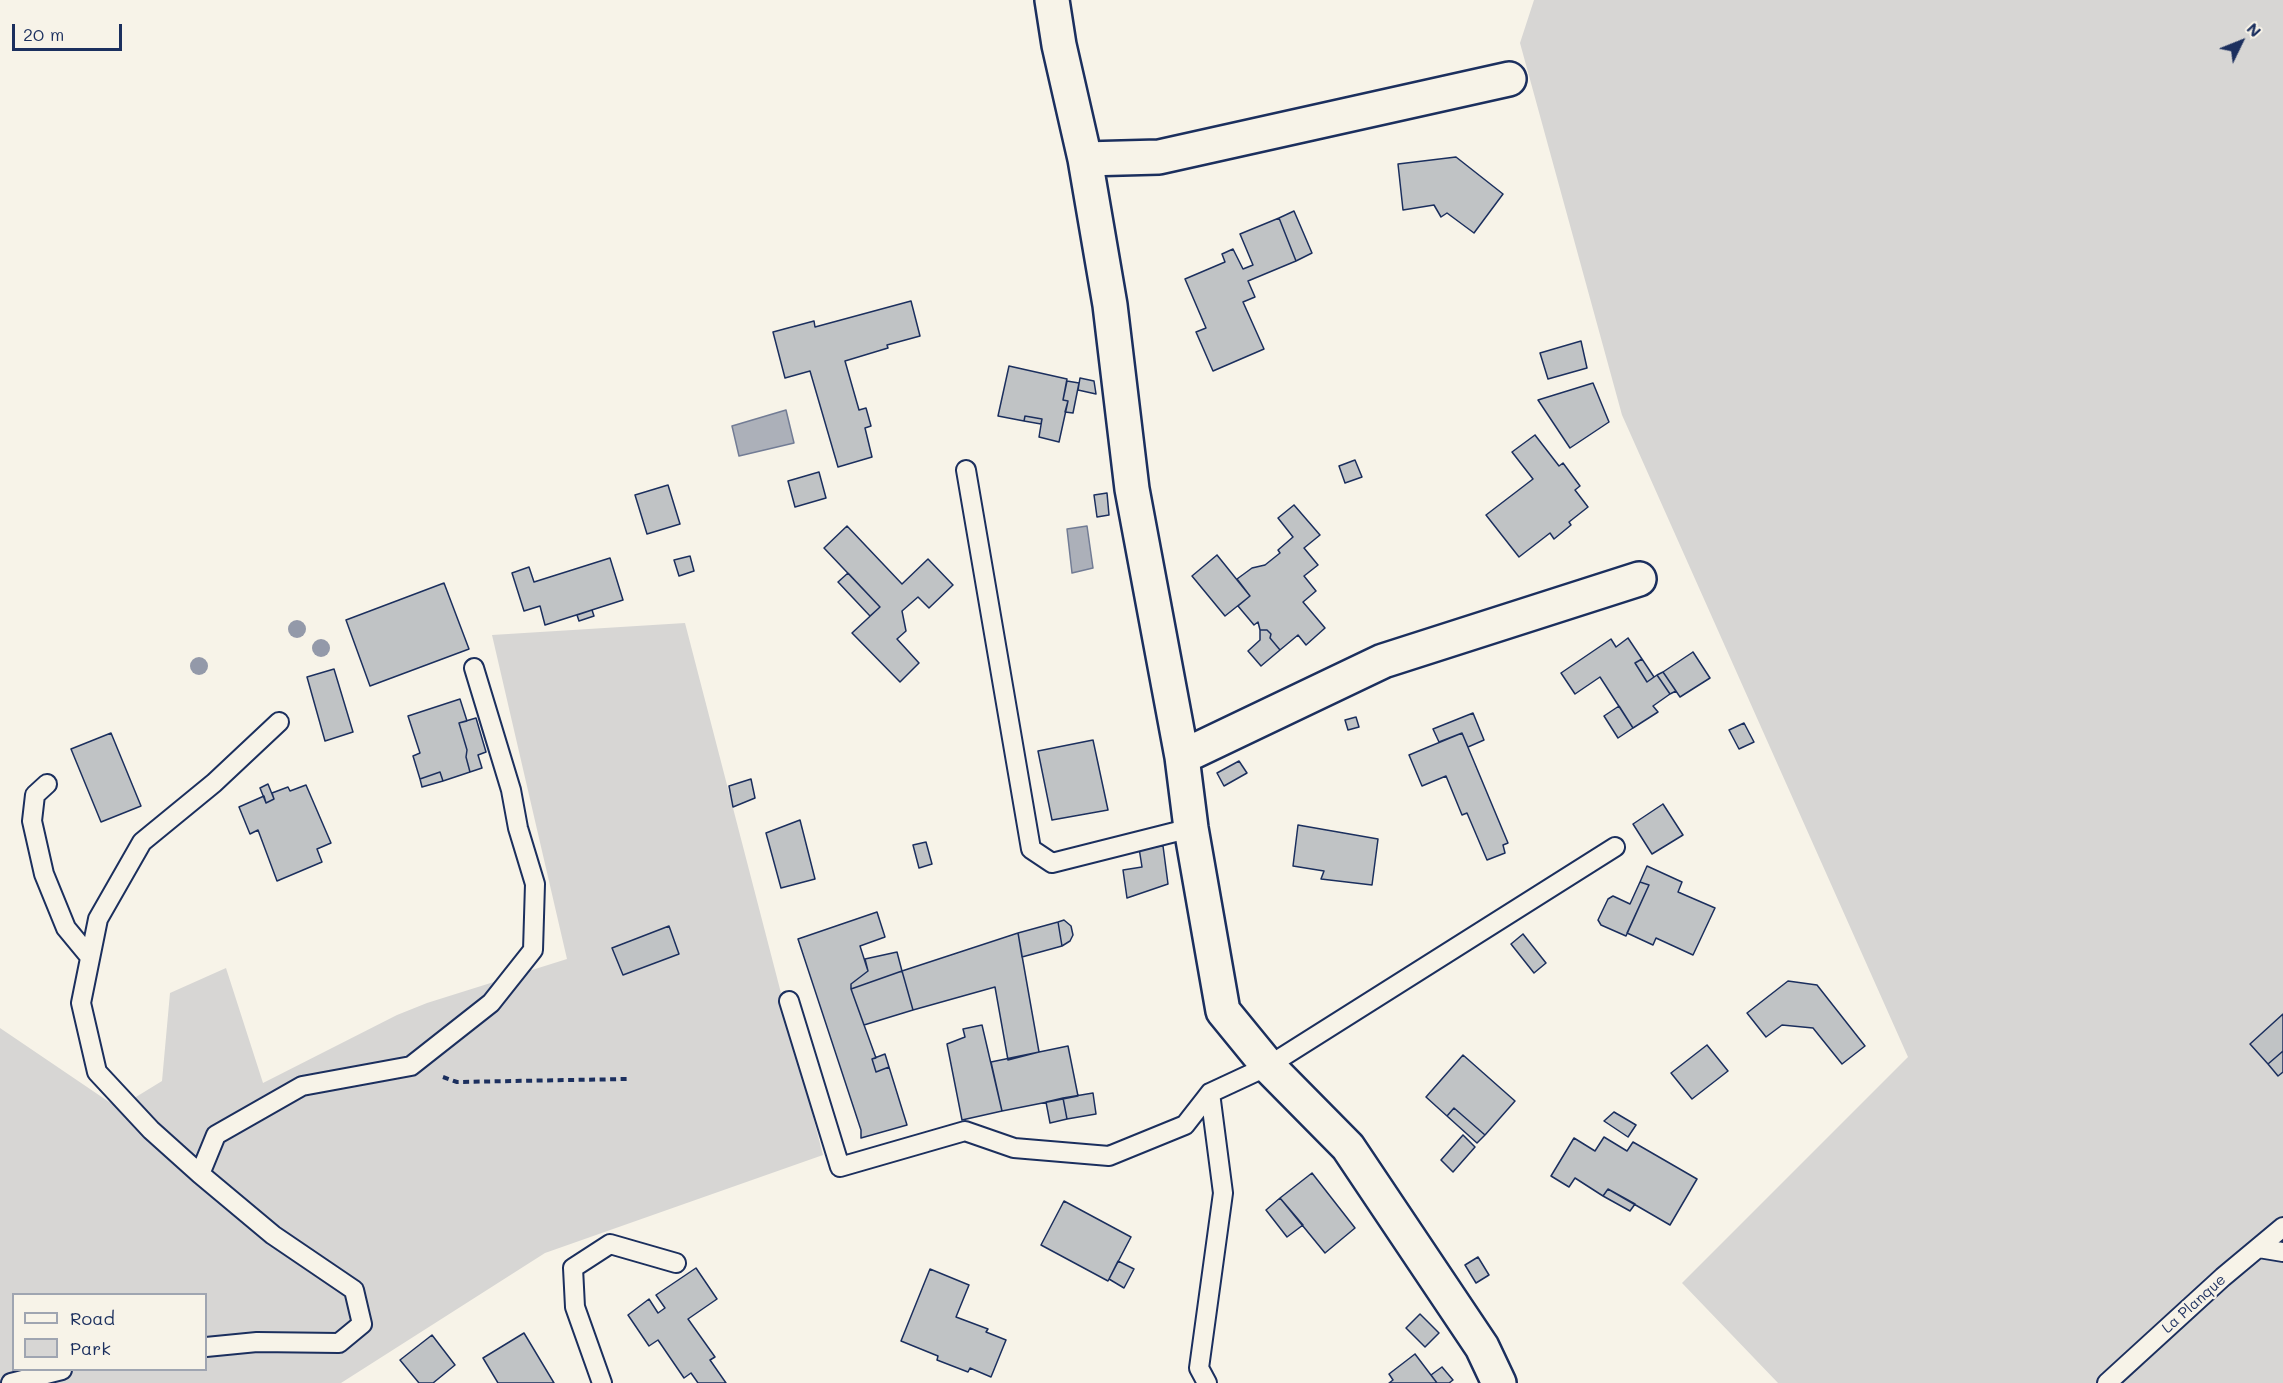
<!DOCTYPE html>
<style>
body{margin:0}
#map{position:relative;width:2283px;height:1383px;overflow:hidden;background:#f7f3e8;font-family:Mali,sans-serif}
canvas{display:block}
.legend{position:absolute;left:12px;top:1293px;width:195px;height:78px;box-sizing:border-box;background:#f7f3e8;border:2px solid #9fa5b1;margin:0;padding:8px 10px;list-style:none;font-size:18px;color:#1b2f5e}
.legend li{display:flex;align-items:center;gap:12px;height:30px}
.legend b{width:30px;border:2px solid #9fa5b1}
.north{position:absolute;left:2211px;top:12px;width:60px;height:60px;-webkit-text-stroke:4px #f7f3e8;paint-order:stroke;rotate:47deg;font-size:16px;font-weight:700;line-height:24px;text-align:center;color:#1b2f5e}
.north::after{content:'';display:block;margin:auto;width:21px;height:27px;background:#1b2f5e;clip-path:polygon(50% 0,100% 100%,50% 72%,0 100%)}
.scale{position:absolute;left:12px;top:24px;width:110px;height:27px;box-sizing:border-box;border:3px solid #1b2f5e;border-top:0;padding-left:8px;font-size:18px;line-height:21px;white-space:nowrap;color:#1b2f5e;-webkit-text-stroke:4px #f7f3e8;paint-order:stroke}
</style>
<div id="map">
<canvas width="2283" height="1383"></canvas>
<ul class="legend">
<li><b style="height:8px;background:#f7f3e8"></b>Road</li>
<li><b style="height:16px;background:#d7d6d4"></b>Park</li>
</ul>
<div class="north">N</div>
<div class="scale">20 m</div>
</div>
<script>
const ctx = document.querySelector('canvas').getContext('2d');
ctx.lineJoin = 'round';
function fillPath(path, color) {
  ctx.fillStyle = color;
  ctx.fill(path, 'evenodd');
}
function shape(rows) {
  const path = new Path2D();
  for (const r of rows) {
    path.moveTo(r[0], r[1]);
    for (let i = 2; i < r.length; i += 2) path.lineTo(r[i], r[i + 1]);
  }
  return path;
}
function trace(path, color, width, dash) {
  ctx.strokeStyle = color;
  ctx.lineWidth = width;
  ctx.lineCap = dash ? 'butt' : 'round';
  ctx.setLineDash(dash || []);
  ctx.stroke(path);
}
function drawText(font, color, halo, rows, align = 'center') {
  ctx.font = font + ' Mali,sans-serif';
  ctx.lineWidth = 4.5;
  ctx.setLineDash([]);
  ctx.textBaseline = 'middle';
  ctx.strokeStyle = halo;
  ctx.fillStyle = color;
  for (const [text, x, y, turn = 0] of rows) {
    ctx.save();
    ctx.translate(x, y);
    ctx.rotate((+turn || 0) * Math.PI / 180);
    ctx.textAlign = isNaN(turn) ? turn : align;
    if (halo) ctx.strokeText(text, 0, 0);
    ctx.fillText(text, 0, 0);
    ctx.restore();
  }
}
fillPath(shape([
 [1534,0,2283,0,2283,1383,1778,1383,1682,1283,1908,1057,1622,415,1520,43],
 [685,623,823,1155,545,1253,341,1383,0,1383,0,1028,118,1108,162,1081,170,993,226,968,263,1083,397,1015,427,1003,567,959,492,635],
 [14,1294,206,1294,206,1370,14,1370]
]), '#d7d6d4');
const water = shape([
 [786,410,794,443,739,456,732,426,786,410],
 [1087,526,1093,568,1072,573,1067,529,1087,526]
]);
fillPath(water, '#acb0b9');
trace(water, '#727c95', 1.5);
const building = shape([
 [1456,157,1503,194,1474,233,1447,213,1441,217,1434,205,1403,210,1398,164,1456,157],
 [1294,211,1312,253,1296,261,1279,218,1294,211],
 [1279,218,1296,261,1248,281,1255,297,1243,302,1264,349,1213,371,1196,332,1206,328,1185,279,1225,262,1222,254,1233,249,1243,269,1253,265,1240,234,1279,218],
 [911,301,920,336,887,345,888,348,845,361,859,410,866,408,871,426,865,428,872,457,838,467,810,371,785,378,773,332,814,321,815,327,911,301],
 [1581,341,1587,368,1548,379,1540,353,1581,341],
 [1009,366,1067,379,1063,400,1068,401,1059,442,1039,437,1042,419,1025,416,1024,421,998,416,1009,366],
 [1080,378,1094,381,1096,394,1078,390,1080,378],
 [1067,381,1079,383,1073,413,1065,412,1068,401,1063,400,1067,381],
 [1593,383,1609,422,1570,448,1538,400,1593,383],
 [1025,416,1042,419,1041,424,1024,421,1025,416],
 [1535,435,1559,466,1563,463,1580,486,1575,490,1588,507,1569,522,1571,525,1554,539,1550,533,1519,557,1486,515,1533,479,1512,452,1535,435],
 [1355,460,1362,477,1345,483,1339,466,1355,460],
 [819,472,826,498,795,507,788,481,819,472],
 [668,485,680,524,647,534,635,495,668,485],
 [1107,493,1109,515,1097,517,1094,495,1107,493],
 [1294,505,1320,535,1304,548,1318,565,1304,576,1316,591,1303,602,1325,628,1306,645,1298,635,1280,650,1270,638,1271,634,1267,630,1260,630,1258,622,1254,625,1238,606,1250,596,1237,579,1252,568,1265,565,1280,553,1278,550,1293,537,1278,518,1294,505],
 [847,526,902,584,928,559,953,585,929,608,918,597,902,611,906,631,897,639,919,663,900,682,852,633,880,607,824,548,847,526],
 [1217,555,1250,596,1225,616,1192,576,1217,555],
 [690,556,694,571,679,576,674,560,690,556],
 [610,558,623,600,545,625,540,606,524,611,512,573,529,567,534,582,610,558],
 [848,573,880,607,870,616,838,582,848,573],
 [444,583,469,649,370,686,346,620,444,583],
 [592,610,594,616,579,621,577,615,592,610],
 [1260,630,1267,630,1271,634,1270,638,1280,650,1261,666,1248,651,1260,640,1260,630],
 [1628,638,1642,659,1635,663,1647,682,1657,675,1670,694,1653,706,1658,712,1633,728,1600,677,1575,694,1561,673,1611,639,1616,647,1628,638],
 [1693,652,1710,678,1680,697,1663,672,1693,652],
 [1642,659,1654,677,1647,682,1635,663,1642,659],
 [334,669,353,732,325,741,307,677,334,669],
 [1663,672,1676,691,1670,694,1657,675,1663,672],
 [460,699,467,721,459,723,467,750,466,757,470,772,443,781,440,772,420,779,413,756,420,753,408,716,460,699],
 [1619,706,1633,728,1618,738,1604,716,1619,706],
 [1473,713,1484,740,1468,747,1462,733,1439,742,1433,729,1473,713],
 [1356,717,1359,727,1348,730,1345,720,1356,717],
 [476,718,486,752,478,755,482,768,470,772,466,757,467,750,459,723,476,718],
 [1744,723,1754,742,1739,749,1729,730,1744,723],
 [111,733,141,806,101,822,71,749,111,733],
 [1462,733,1508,843,1503,845,1505,853,1487,860,1467,813,1462,815,1446,776,1422,786,1409,755,1462,733],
 [1093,740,1108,810,1052,820,1038,751,1093,740],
 [1239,761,1247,773,1224,786,1217,773,1239,761],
 [440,772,443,781,422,787,420,779,440,772],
 [751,779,755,798,733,807,729,786,751,779],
 [268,784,274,799,266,803,260,788,268,784],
 [306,785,331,843,317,849,322,862,277,881,258,830,250,834,239,807,264,796,266,803,274,799,272,793,288,787,290,791,306,785],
 [1663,804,1683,835,1652,854,1633,824,1663,804],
 [800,820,815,879,781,888,766,833,800,820],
 [1298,825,1378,839,1372,885,1321,879,1324,871,1293,866,1298,825],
 [926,842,932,864,919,868,913,845,926,842],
 [1163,846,1168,884,1127,898,1123,870,1142,867,1139,848,1163,846],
 [1647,866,1682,882,1678,892,1715,908,1693,955,1656,938,1653,945,1627,933,1649,885,1640,882,1647,866],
 [1640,882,1649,885,1626,936,1601,925,1598,920,1608,899,1613,896,1630,904,1640,882],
 [877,912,885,937,860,946,868,971,851,984,851,989,876,1058,872,1059,876,1072,889,1067,907,1125,861,1138,861,1130,798,939,877,912],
 [1064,920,1071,926,1073,935,1070,941,1062,946,1058,922,1064,920],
 [1058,922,1062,946,1022,957,1018,933,1058,922],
 [669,926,679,954,623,975,612,948,669,926],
 [1018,933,1039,1052,1008,1060,995,987,913,1010,902,971,1018,933],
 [1523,934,1546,963,1534,973,1511,944,1523,934],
 [897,952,902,971,851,989,851,984,868,971,865,959,897,952],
 [902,971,913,1010,864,1025,851,989,902,971],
 [1788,981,1817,985,1865,1046,1842,1064,1813,1028,1782,1025,1766,1037,1747,1013,1788,981],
 [2283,1014,2283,1051,2268,1064,2250,1044,2283,1014],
 [982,1025,1002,1111,962,1120,947,1044,965,1037,963,1029,982,1025],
 [1707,1045,1728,1071,1692,1099,1671,1073,1707,1045],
 [1068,1046,1078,1096,1002,1111,991,1062,1068,1046],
 [2283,1051,2283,1072,2278,1076,2268,1064,2283,1051],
 [885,1054,889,1067,876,1072,872,1059,885,1054],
 [1463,1055,1515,1101,1485,1135,1454,1108,1447,1116,1426,1097,1463,1055],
 [1093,1093,1096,1114,1067,1119,1063,1098,1093,1093],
 [1063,1098,1067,1119,1050,1123,1046,1102,1063,1098],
 [1454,1108,1485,1135,1477,1143,1447,1116,1454,1108],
 [1614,1112,1636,1125,1628,1137,1604,1121,1614,1112],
 [1463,1135,1475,1147,1453,1172,1441,1160,1463,1135],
 [1604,1137,1627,1151,1633,1142,1697,1179,1670,1225,1608,1189,1603,1196,1575,1178,1569,1187,1551,1176,1574,1138,1595,1151,1604,1137],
 [1312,1173,1355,1228,1325,1253,1280,1198,1312,1173],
 [1608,1189,1635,1204,1630,1211,1603,1196,1608,1189],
 [1280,1198,1303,1225,1287,1237,1266,1210,1280,1198],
 [1064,1201,1131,1237,1108,1281,1041,1245,1064,1201],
 [1478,1257,1489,1275,1476,1283,1465,1265,1478,1257],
 [1118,1261,1134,1269,1124,1288,1109,1279,1118,1261],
 [696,1268,717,1299,688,1319,715,1357,710,1360,726,1383,698,1383,691,1373,684,1378,658,1340,649,1346,628,1315,649,1299,658,1313,665,1308,656,1295,696,1268],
 [930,1269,969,1285,956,1317,988,1329,986,1332,1006,1340,991,1377,970,1368,968,1372,937,1360,938,1356,901,1341,930,1269],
 [1420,1314,1439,1333,1425,1347,1406,1328,1420,1314],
 [524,1333,554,1383,498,1383,483,1358,524,1333],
 [432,1335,455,1365,433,1383,419,1383,400,1360,432,1335],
 [1415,1354,1437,1383,1389,1383,1393,1380,1389,1374,1415,1354],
 [1442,1367,1453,1380,1449,1383,1437,1383,1431,1375,1442,1367]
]);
fillPath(building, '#c0c3c5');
trace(building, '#1b2f5e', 1.5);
const service = shape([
 [966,470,1031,849,1052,863,1191,828],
 [47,784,35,795,32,821,44,874,66,928,90,957],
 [789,1001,840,1167,965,1131,1014,1148,1109,1156,1185,1125,1210,1093,1268,1066,1615,847],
 [200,1174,151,1130,97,1072,81,1003,98,919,142,842,214,783,279,722],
 [2259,1248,2283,1252],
 [206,1347,257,1342,339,1343,362,1324,354,1290,273,1235,200,1174,216,1135,302,1086,411,1066,491,1003,533,950,535,884,518,828,511,790,474,668],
 [11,1383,62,1370],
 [602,1383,575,1307,573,1268,610,1244,676,1263],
 [1207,1383,1199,1368,1223,1193,1210,1093],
 [2107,1383,2223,1277,2283,1227]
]);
const minor = shape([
 [1052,0,1059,45,1085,159,1110,305,1132,489,1182,757,1191,828,1223,1011,1268,1066,1348,1147,1482,1347,1499,1383],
 [1085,159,1159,157,1509,79],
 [1182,757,1383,661,1639,579]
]);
trace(service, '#1b2f5e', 22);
trace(minor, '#1b2f5e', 38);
trace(shape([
 [443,1077,457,1082,627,1079]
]), '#1b2f5e', 4, [6, 4.5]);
trace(service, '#f7f3e8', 18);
trace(minor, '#f7f3e8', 33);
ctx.fillStyle = '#9399a9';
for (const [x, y] of [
 [297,629],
 [321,648],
 [199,666]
]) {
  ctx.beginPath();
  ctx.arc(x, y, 9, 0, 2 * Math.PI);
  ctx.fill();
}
drawText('15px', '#1b2f5e', '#f7f3e8', [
 ["La Planque",2194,1304,-42]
]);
</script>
